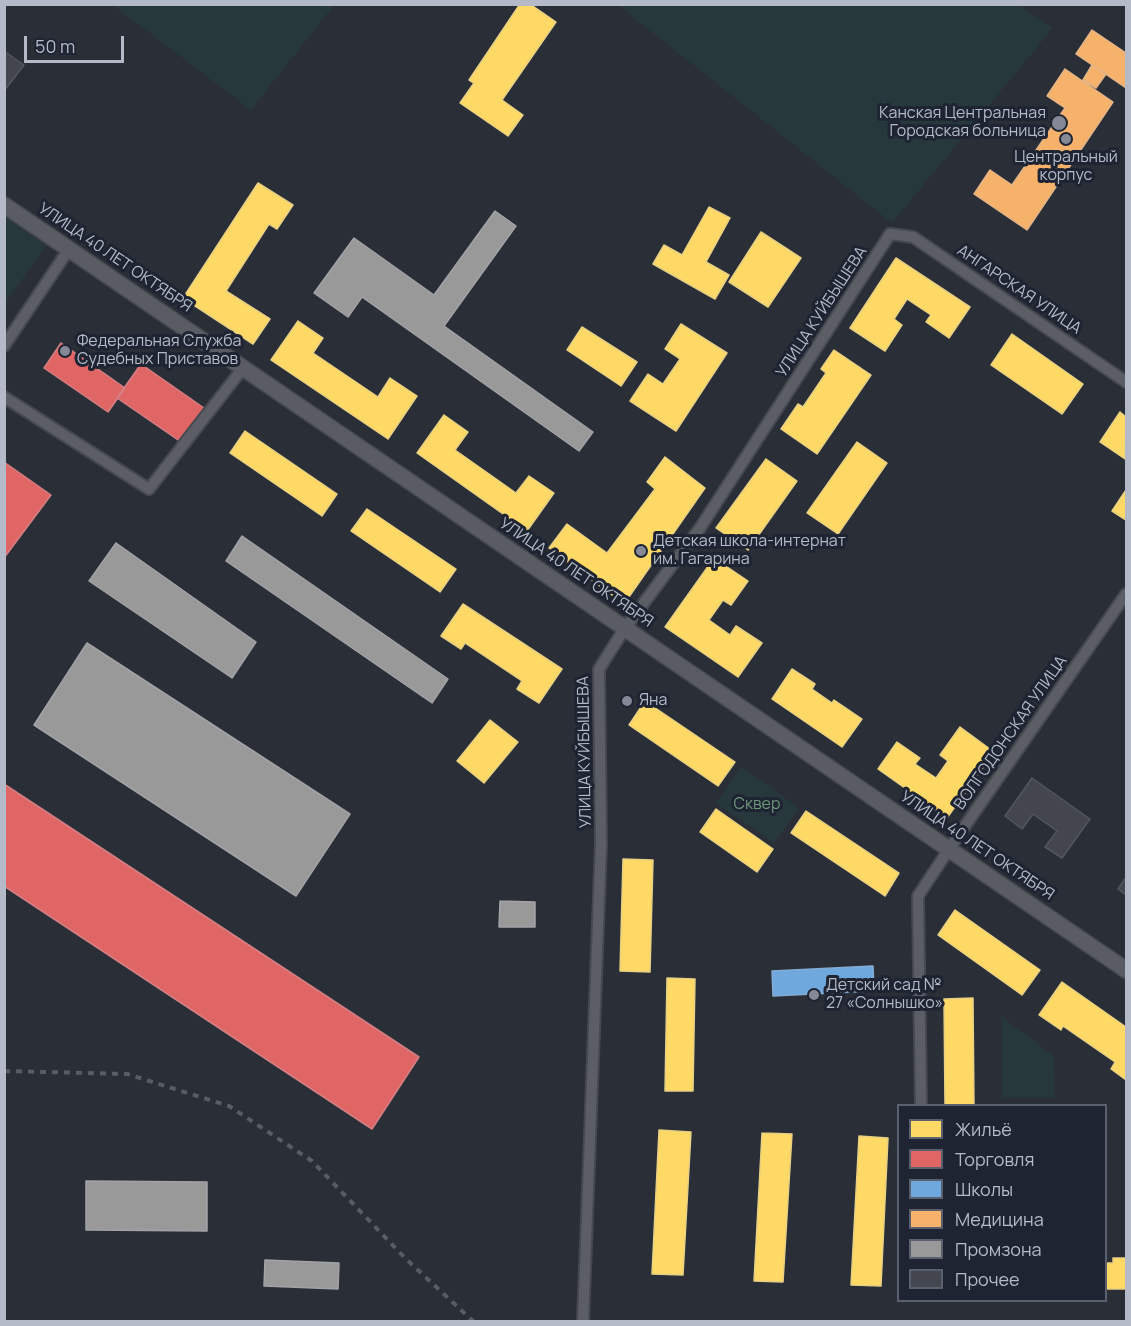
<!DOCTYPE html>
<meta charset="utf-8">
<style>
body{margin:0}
#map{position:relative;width:1131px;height:1326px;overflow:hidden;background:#2a2e37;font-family:Manrope,sans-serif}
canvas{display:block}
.frame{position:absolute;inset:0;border:6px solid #b4bac8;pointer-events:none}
.legend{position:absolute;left:897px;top:1104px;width:210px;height:198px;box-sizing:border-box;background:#1e2432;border:2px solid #5a606e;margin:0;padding:8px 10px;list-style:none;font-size:18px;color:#b4bac8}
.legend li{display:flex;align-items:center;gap:12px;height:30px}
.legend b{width:30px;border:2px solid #5a606e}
.scale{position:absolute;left:24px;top:36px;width:100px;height:27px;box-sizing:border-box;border:3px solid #b4bac8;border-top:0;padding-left:8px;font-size:18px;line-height:21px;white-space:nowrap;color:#b4bac8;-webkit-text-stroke:4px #1e2432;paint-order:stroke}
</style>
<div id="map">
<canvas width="1131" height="1326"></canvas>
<div class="frame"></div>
<ul class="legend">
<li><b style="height:16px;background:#ffd966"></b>Жильё</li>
<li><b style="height:16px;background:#e06666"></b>Торговля</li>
<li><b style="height:16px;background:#6fa8dc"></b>Школы</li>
<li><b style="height:16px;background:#f6b26b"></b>Медицина</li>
<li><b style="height:16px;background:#999"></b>Промзона</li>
<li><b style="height:16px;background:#43464e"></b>Прочее</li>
</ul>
<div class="scale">50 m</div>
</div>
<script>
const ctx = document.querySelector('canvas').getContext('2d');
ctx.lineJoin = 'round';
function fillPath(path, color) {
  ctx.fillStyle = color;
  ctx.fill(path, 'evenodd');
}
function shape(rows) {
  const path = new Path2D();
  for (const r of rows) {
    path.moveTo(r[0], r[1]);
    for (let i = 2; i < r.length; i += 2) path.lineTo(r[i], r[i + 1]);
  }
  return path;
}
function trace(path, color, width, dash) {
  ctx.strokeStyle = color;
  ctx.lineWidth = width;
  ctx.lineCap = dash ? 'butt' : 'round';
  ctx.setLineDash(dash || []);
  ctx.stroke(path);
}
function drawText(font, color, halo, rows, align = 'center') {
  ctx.font = font + ' Manrope,sans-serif';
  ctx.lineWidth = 6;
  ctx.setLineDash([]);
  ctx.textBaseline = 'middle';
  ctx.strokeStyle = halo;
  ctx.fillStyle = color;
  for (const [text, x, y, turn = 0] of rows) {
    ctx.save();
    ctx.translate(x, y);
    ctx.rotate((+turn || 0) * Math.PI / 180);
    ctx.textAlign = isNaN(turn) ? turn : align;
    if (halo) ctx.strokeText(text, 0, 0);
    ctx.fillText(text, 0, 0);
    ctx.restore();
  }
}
fillPath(shape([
 [113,5,334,5,251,110],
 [618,5,1019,5,1053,28,892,223],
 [5,217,46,245,5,304],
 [741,767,799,808,774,843,716,803],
 [1002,1017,1054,1056,1055,1098,1002,1098]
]), '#27383c');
const homes = shape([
 [520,4,530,4,556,22,502,100,523,115,508,136,460,103,474,83,469,80,520,4],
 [258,183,293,205,277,229,269,224,226,291,270,319,253,344,183,298,258,183],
 [709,207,730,218,706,262,729,275,715,299,653,264,664,245,682,255,709,207],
 [761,232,801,258,768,307,729,282,761,232],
 [896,258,970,307,949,338,926,322,931,315,907,299,894,319,902,325,885,351,850,328,896,258],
 [298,321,323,338,313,353,378,397,390,378,417,396,388,439,271,360,298,321],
 [681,324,727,353,676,431,630,401,648,374,663,384,680,359,665,349,681,324],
 [582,327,637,362,621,386,567,350,582,327],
 [1012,334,1083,384,1062,414,991,365,1012,334],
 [834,350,871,375,817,454,781,429,798,404,803,407,826,373,821,369,834,350],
 [1120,412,1126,417,1125,459,1100,442,1120,412],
 [444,415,468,432,455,450,516,493,529,476,554,493,527,531,417,453,444,415],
 [245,431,337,494,322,516,230,453,245,431],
 [857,442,887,463,838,534,807,513,857,442],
 [665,457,705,488,624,604,549,548,567,524,607,553,655,489,647,482,665,457],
 [766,459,797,481,748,550,716,528,766,459],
 [1126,490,1126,520,1112,511,1126,490],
 [367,509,456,569,440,592,351,531,367,509],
 [714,558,748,581,731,605,723,600,709,620,730,635,736,626,762,643,738,677,665,627,714,558],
 [463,604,562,669,539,703,517,689,522,681,465,643,461,649,441,636,463,604],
 [792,669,815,684,812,689,832,703,834,700,862,719,842,747,772,699,792,669],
 [645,701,735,762,718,786,629,725,645,701],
 [490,720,518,742,484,783,457,761,490,720],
 [960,727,994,752,947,818,878,769,897,742,920,758,915,764,936,778,948,761,940,755,960,727],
 [716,809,773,849,757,872,700,832,716,809],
 [806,811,899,873,885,896,791,833,806,811],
 [623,859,653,860,650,972,620,971,623,859],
 [955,910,1040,970,1022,995,938,935,955,910],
 [667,978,695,979,693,1091,665,1091,667,978],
 [1062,982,1126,1027,1126,1080,1111,1069,1115,1062,1063,1026,1061,1030,1039,1015,1062,982],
 [973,998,974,1106,945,1106,944,999,973,998],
 [659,1130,691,1132,683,1275,652,1274,659,1130],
 [762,1133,792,1134,783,1282,754,1281,762,1133],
 [859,1136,888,1138,881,1286,851,1285,859,1136],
 [1113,1258,1126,1258,1126,1289,1106,1289,1106,1263,1113,1263,1113,1258]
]);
fillPath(homes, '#ffd966');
trace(homes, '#e8d083', 1.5);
const shops = shape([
 [61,343,125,388,108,412,44,368,61,343],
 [141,364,204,408,181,442,117,398,141,364],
 [4,462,51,495,4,558,4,462],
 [4,784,419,1057,372,1129,4,886,4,784]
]);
fillPath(shops, '#e06666');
trace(shops, '#d37f83', 1.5);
const schools = shape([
 [873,966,874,991,773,996,772,971,873,966]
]);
fillPath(schools, '#6fa8dc');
trace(schools, '#84add6', 1.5);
const health = shape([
 [1092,30,1126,53,1126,88,1076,54,1092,30],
 [1092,65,1106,74,1096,88,1083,80,1092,65],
 [1065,69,1113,102,1027,230,974,194,990,170,1012,185,1065,108,1047,96,1065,69]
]);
fillPath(health, '#f6b26b');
trace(health, '#e2b487', 1.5);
const industry = shape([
 [495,211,516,226,444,326,593,432,579,451,362,297,348,317,314,293,354,238,434,295,495,211],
 [242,536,448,679,432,703,226,561,242,536],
 [116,543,256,642,232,678,89,581,116,543],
 [87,643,350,814,296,896,34,725,87,643],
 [500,901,535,902,535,927,499,927,500,901],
 [86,1181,207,1182,207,1231,86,1230,86,1181],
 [265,1260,339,1263,338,1289,264,1286,265,1260]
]);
fillPath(industry, '#999');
trace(industry, '#a1a3a7', 1.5);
const building = shape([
 [4,51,24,65,4,91,4,51],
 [1032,778,1090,819,1062,858,1045,847,1057,831,1033,814,1022,829,1005,816,1032,778],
 [1126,877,1126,895,1118,889,1126,877]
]);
fillPath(building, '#43464e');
trace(building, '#52565f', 1.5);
const minor = shape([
 [4,346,69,249],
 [4,397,149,489,243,368],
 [921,1106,918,896,949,849,1126,594],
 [583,1322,601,844,599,669,625,628,700,528,890,234,913,237,1126,382]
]);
const secondary = shape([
 [4,205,1126,970]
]);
trace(minor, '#464a50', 14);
trace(secondary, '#464a50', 18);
trace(minor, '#5b5e65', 10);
trace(secondary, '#595c63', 15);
trace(shape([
 [4,1071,127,1074,229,1106,312,1161,406,1259,474,1322]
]), '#595c62', 4, [6, 6]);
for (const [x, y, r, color] of [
 [1059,123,8,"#848995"],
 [1066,139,6,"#848995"],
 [65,351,6,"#848995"],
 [641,551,6,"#848995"],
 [627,701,6,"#848995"],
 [814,995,6,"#848995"]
]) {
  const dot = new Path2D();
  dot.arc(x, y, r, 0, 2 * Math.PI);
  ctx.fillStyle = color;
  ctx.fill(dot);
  trace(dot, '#1e2432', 2);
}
drawText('16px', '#b4bac8', '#1e2432', [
 ["Канская Центральная",1046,114,"right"],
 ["Городская больница",1046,132,"right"],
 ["Центральный",1066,158,"center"],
 ["корпус",1066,176,"center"],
 ["Федеральная Служба",77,342],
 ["Судебных Приставов",77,360],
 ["Детская школа-интернат",653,542],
 ["им. Гагарина",653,560],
 ["Яна",639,701],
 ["Детский сад №",826,986],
 ["27 «Солнышко»",826,1004]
], 'left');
drawText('16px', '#b4bac8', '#1e2432', [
 ["УЛИЦА 40 ЛЕТ ОКТЯБРЯ",115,258,34],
 ["АНГАРСКАЯ УЛИЦА",1019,290,34],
 ["УЛИЦА КУЙБЫШЕВА",822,312,-57],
 ["УЛИЦА 40 ЛЕТ ОКТЯБРЯ",576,573,34],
 ["ВОЛГОДОНСКАЯ УЛИЦА",1011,733,-55],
 ["УЛИЦА КУЙБЫШЕВА",585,752,-91],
 ["УЛИЦА 40 ЛЕТ ОКТЯБРЯ",977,846,34]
]);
drawText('16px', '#6d987a', '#1e2432', [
 ["Сквер",757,805]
]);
</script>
